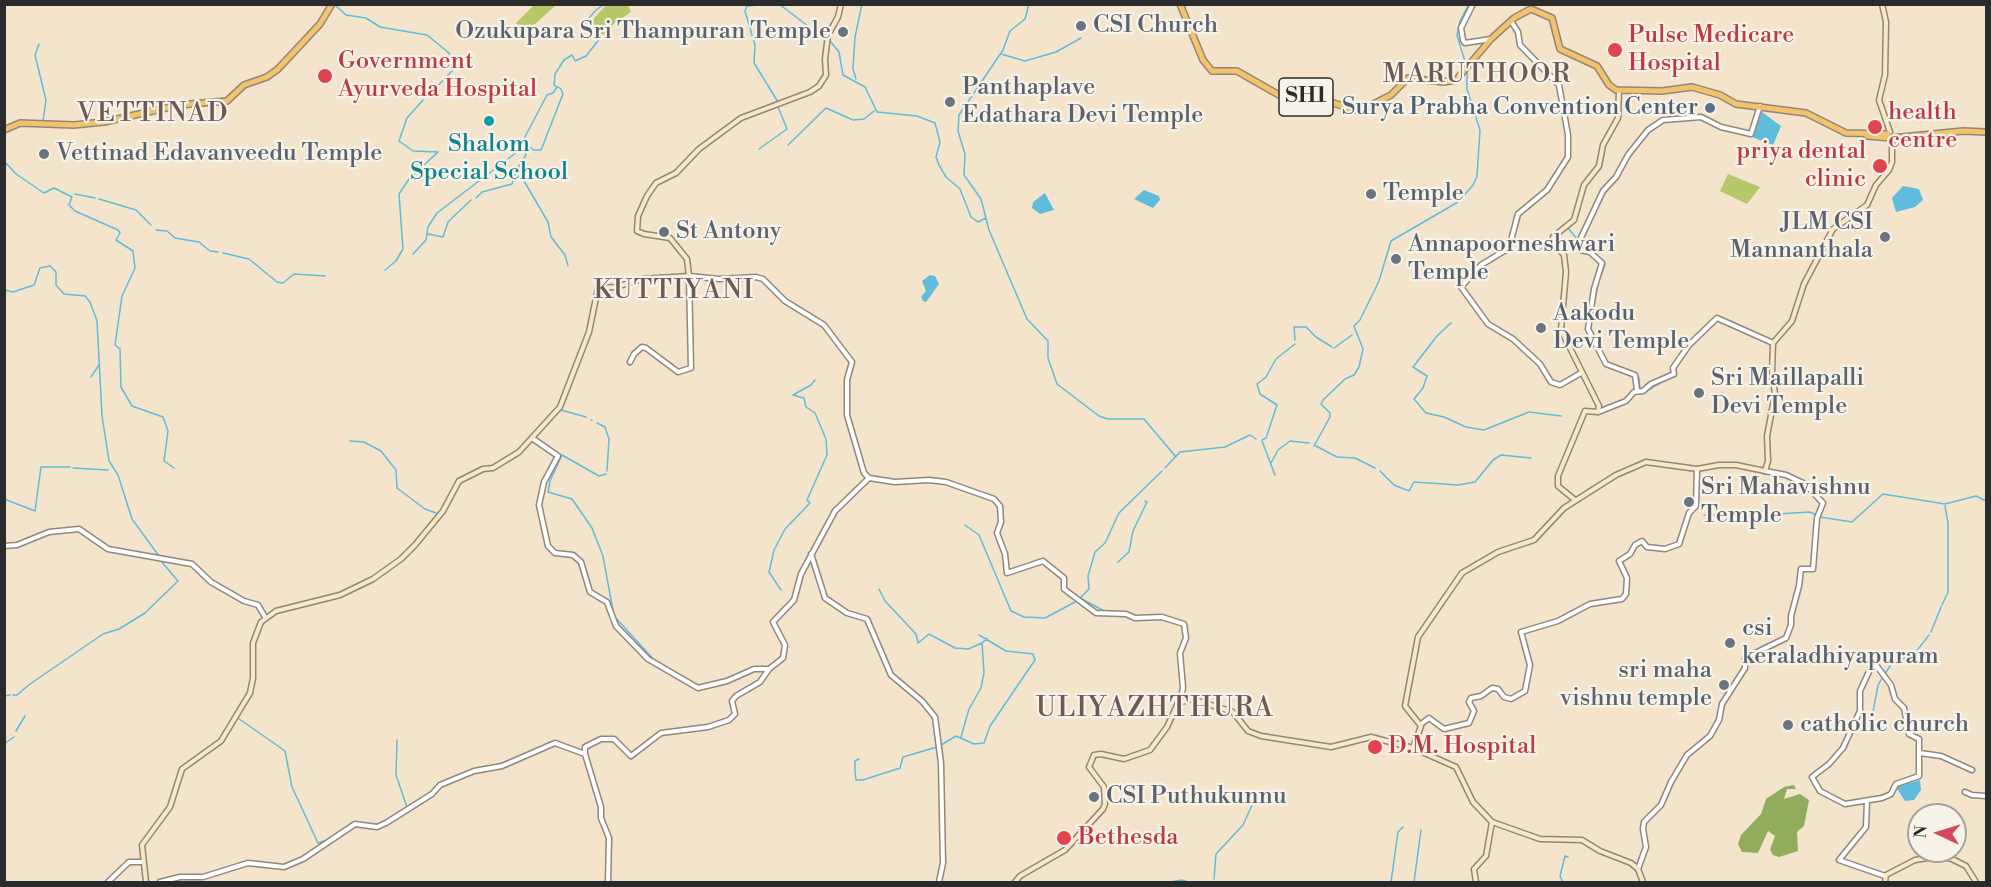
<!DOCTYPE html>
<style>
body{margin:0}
#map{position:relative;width:1991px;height:887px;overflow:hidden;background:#f4e4cc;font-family:"Libre Bodoni",serif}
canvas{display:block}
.frame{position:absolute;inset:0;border:6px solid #2b2b2b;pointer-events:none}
.north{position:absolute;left:1907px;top:803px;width:60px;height:60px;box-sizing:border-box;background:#f7f3e8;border:2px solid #a5a39c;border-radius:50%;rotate:274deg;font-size:16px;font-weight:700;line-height:24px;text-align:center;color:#2b2b2b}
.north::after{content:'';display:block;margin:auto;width:21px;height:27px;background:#d1495b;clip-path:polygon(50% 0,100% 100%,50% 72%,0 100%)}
</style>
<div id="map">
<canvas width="1991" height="887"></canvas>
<div class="frame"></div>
<div class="north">N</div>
</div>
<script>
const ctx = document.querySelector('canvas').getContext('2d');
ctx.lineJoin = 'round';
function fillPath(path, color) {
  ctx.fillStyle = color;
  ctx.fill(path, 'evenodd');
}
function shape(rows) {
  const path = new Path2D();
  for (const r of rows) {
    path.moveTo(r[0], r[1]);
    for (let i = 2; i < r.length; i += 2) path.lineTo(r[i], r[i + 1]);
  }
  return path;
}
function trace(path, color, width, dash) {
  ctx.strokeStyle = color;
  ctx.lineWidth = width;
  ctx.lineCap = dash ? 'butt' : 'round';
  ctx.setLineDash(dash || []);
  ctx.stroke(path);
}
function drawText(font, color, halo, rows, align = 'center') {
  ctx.font = font + ' "Libre Bodoni",serif';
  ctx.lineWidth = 4.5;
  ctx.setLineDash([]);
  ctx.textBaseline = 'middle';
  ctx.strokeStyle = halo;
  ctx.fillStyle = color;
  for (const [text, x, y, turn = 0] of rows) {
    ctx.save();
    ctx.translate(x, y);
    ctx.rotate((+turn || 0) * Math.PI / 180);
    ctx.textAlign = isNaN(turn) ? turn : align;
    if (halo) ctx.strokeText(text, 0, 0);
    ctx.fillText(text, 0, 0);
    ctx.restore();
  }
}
fillPath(shape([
 [535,4,555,6,526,32,516,23],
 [606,5,628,5,631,12,612,25,605,35,597,33,588,25],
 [1728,174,1760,187,1747,204,1720,191]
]), '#b8c769');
fillPath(shape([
 [1794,785,1796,789,1787,789,1784,799,1800,794,1809,800,1804,826,1797,832,1798,851,1779,857,1773,855,1770,850,1775,836,1768,831,1758,853,1742,852,1738,844,1741,835,1761,814,1766,799,1784,787]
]), '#92ac5d');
fillPath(shape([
 [1762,112,1781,126,1773,145,1752,137],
 [1903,186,1919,189,1923,200,1915,207,1896,212,1892,198],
 [1144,190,1159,196,1160,200,1153,208,1134,199],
 [1045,193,1054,210,1040,214,1032,208,1033,202],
 [930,275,935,276,939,284,926,302,923,301,921,297,926,291,922,281],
 [1920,780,1921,790,1914,800,1905,801,1896,787]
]), '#5fbcdd');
trace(shape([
 [779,4,825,39],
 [1029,4,1025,19,1010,31,1003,50,959,115,958,131,965,154,964,175,981,199,989,230,1027,319,1048,341,1048,358,1057,384,1099,416,1108,419,1144,419,1176,457],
 [335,5,346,15,366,18,380,27,427,35,449,53,454,66,452,71,427,97],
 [759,5,747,6,745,11,755,45,754,63,778,102],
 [830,41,839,52,843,75,865,87,877,112,917,116,935,123,940,142,936,157,939,165,946,177,960,189,971,217,978,222,986,218],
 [39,44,35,55,46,100,43,121],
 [1001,54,1025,61,1056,52,1081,38],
 [1466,65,1457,35,1460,21,1469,4],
 [856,79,853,69,855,37,862,4],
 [524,141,533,150,541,150,563,94,561,89,558,87],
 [788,145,826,108,853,120,864,119,874,111],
 [528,146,525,157,517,169,548,222,551,237,565,255,568,266],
 [759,149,787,129,778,107],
 [4,161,16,174,44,193,54,188,72,197,69,205,75,211,118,230,120,233,116,240,133,251,135,268,122,296,115,345,120,349,121,387,132,406,163,417,168,431,164,461,174,468],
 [75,194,95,198],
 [476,198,482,192,512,184,517,169],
 [99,199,136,210,151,225],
 [1568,228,1578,240],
 [156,230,167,231,175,238,199,242,210,251,218,252],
 [428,234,443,237,448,222,471,200],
 [223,253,249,259,277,282,283,283,294,274,325,276],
 [413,254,426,240,428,227,437,213,517,152,547,95,553,93,557,87,554,85,555,74,564,60,572,55,575,61,586,56,601,37,591,32,585,23,595,11,604,4],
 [385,270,396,261,403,249,399,194,409,179,438,152,413,151,399,141,407,118,423,100],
 [4,290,13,292,34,285,40,268,50,266,56,272,56,285,64,294,85,296,90,302,97,321,102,416,109,461,118,475,132,519,159,556],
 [1594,305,1599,279,1605,265,1595,253],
 [1593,308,1591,329,1604,355],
 [1451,323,1437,336,1413,367,1427,376,1423,388,1414,399,1426,413,1444,417,1466,427,1484,430,1529,412,1561,416],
 [1295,340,1294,327,1306,327,1316,337,1332,347],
 [1334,348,1352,335],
 [1629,371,1634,372,1639,378,1640,389],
 [91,377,99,365],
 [1666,380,1676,376,1676,367],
 [1645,392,1663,381],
 [561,410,586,417],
 [591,420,592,420],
 [597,423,605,427,609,439,607,471],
 [1262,440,1266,438,1277,405,1260,394,1257,384,1266,377,1276,359,1295,344],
 [350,441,364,442,381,451,396,470,397,488,425,509,436,513],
 [1262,441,1275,475],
 [1314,446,1330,417,1330,413,1321,404,1323,400,1345,379,1354,375,1359,367,1363,349,1354,326,1360,320,1379,281,1391,241,1458,202,1473,185,1477,176,1480,130,1467,89,1467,70],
 [1316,446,1337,457,1355,458,1375,468],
 [1271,463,1278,450,1290,441,1309,443],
 [73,468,108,470],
 [1165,468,1180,452,1225,447,1250,435,1256,439],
 [1380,471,1394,485,1409,491,1414,482,1458,485,1475,482,1493,460,1501,455,1531,458],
 [606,474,599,476,562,455,550,481,548,492,572,499,592,528,603,556,614,616,656,662],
 [4,499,35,511,41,467,70,467],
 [1704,515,1728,515,1753,510,1777,514,1810,512,1816,515],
 [1820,517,1852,522,1883,494,1945,504,1976,496,1986,501],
 [965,525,979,535,1011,611,1024,617,1045,618,1077,601],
 [1118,562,1129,552,1133,531,1147,502,1145,501],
 [879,589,885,601,916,634,918,643,929,634,955,648,968,649,982,643],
 [781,590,769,572,774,550,785,529,810,503,807,500,827,455,826,439,815,413,806,407,804,398,793,395,811,385,815,380],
 [1942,605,1948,592,1948,523,1945,506],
 [1104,611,1080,598,1089,589,1088,576,1095,552,1105,543,1119,513,1162,471],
 [1167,617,1174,619],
 [1931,632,1941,607],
 [1884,675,1894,660,1912,657,1929,635],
 [13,695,17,695,30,684,103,634,119,629,145,613,178,581,161,561],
 [4,696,10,695],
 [1873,712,1878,685,1882,678],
 [238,718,285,751,292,787,318,843,327,840],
 [16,731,25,716],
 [961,737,969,709,981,688,984,673,982,643,987,638],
 [397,740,396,775,407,807,403,810],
 [4,744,14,737],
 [941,745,956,736,974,744,984,743,990,726,1035,660,1033,654,1006,651,979,635],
 [859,759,855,761,855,772,856,780,863,780,900,768,903,757,937,747],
 [336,834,353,822,376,825,384,822],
 [1214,879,1216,854,1243,825,1258,792],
 [1170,882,1182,880,1188,882],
 [1391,882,1398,832,1403,827],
 [1414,882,1421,830],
 [1563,882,1560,876,1565,856,1568,857]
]), '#5fbcdd', 1.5);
const tertiary = shape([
 [1473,4,1461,28,1463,40,1465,43,1491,39],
 [1511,21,1518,32,1520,45,1559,85,1568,135,1568,157,1547,190,1518,214,1509,248,1481,265,1461,287,1488,324,1513,339,1540,364,1551,382,1560,385,1581,373],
 [630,362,634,354,642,347,646,348,678,372,691,368,689,276,719,279,756,277,763,279,785,301,824,325,852,362,847,380,847,415,864,473,869,478,895,482,929,480,946,482,994,499,1000,506,1001,522,997,533,1005,554,1007,573,1043,561,1064,578,1064,589,1096,613,1126,614,1135,618,1162,617,1184,624,1186,638,1180,653,1183,688,1180,701],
 [1637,390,1635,375,1606,364,1588,329,1594,289,1602,263,1590,252,1580,250,1579,242,1603,191,1616,177,1628,155,1648,130,1663,120,1701,117,1721,127,1751,134,1760,106],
 [1598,412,1626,401,1634,392,1643,391,1651,384,1674,374,1673,368,1689,345,1717,318,1773,343],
 [532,438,558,456,544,482,539,505,548,546,555,553,573,555,581,562,590,592,607,602,616,626,648,659,698,688,727,681,754,669,769,669,783,658,785,645,773,622,794,600,801,574,835,511,869,478],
 [4,546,17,545,49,532,79,529,108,549,192,564,211,582,244,601,258,605,265,617],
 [811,554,825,598,847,613,867,619,891,675,922,701,935,717,941,763,943,863,939,882],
 [1872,665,1876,665,1891,685,1895,699,1904,708,1909,734,1919,739,1919,776,1896,784,1891,794,1882,798,1845,804,1820,791,1812,777,1829,764,1843,748,1860,711,1860,691,1872,665],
 [1421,724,1429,718,1444,729,1469,723,1474,711,1469,702,1471,698,1481,696,1492,688,1498,689,1504,697,1511,699,1525,691,1530,665,1521,632,1558,621,1590,604,1622,599,1626,594,1627,578,1619,561,1630,554,1635,545,1642,541,1647,547,1665,549,1679,544,1689,513,1696,506,1697,469],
 [1920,753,1941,756,1972,770],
 [1965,792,1972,795,1986,796],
 [1867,801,1866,827,1839,860,1885,876],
 [1638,869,1646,847,1643,829,1644,822,1661,805,1671,782,1687,755,1710,736,1719,720,1722,704,1745,668,1745,658,1786,638,1791,625,1791,616,1799,586,1801,569,1813,569,1817,518,1823,503,1805,484,1786,475,1765,471],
 [108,882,129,862,142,862],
 [160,882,180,877,203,877,248,863,284,867,303,859,355,824,377,827,386,823,432,794,440,785,474,771,502,766,555,743,585,754],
 [608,882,609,838,601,818,601,807,585,754,585,747,601,739,614,739,631,756,661,733,708,727,729,720,735,714,732,701,736,696,760,682,769,669]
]);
const secondary = shape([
 [1882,4,1886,22,1885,75,1879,100,1890,132],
 [1575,500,1558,486,1558,476,1585,411,1598,412,1599,406,1561,330,1566,272,1564,255,1554,243,1553,237,1574,220,1584,185,1599,166,1603,145,1618,118,1619,90],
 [1413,748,1421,726,1405,706,1418,637,1462,573,1498,552,1534,540,1564,508,1616,475,1646,462,1697,469,1719,465,1736,465,1765,471,1768,461,1767,436,1775,394,1772,373,1773,343,1792,321,1804,284,1833,229,1867,205,1876,185,1889,170,1892,162,1892,138],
 [146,882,142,845,170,807,182,769,221,741,250,693,253,678,253,643,261,622,276,611,340,595,373,579,401,559,415,545,443,511,459,481,483,469,493,468,519,452,560,407,589,332,598,288,616,287,642,279,689,276,687,259,670,238,644,234,637,231,638,216,647,196,656,183,676,173,699,149,741,118,810,92,819,86,826,75,825,59,828,35,838,17,841,4],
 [1015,882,1020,876,1065,850,1103,809,1105,804,1104,787,1089,767,1094,755,1101,754,1124,759,1150,750,1167,727,1178,703,1192,699,1233,712,1248,731,1261,736,1331,747,1371,737,1413,748,1456,767,1473,802,1492,822,1540,839,1582,840,1600,851,1631,863,1638,869,1643,882],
 [1476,882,1474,869,1486,856,1492,822],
 [1885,882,1886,875,1915,860,1940,856,1952,859,1966,866,1976,882]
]);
const primary = shape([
 [1180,4,1203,60,1212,71,1237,71,1279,95,1318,98,1355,110,1363,109,1391,95,1408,78,1443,82,1456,80,1491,39,1514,18,1531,9,1552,18,1560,49,1597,66,1609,85,1616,90,1662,91,1692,87,1720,95,1736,104,1806,113,1846,133,1888,134],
 [4,130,20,123,74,125,104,122,179,105,227,101,244,85,267,77,278,69,320,24,332,4],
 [1867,136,1892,138,1963,131,1986,132]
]);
trace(tertiary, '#90887c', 7);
trace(secondary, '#90887c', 7);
trace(primary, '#90887c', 8);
trace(tertiary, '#fff', 4);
trace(secondary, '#fae7c3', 4);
trace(primary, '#f3c26a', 5);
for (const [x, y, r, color] of [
 [1081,26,6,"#6b7280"],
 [843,32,6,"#6b7280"],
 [1615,50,8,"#e0444e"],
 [325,76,8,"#e0444e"],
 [950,102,6,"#6b7280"],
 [1710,108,6,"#5c6f8a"],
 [489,121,6,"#0f9aa8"],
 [1875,127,8,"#e0444e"],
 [44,154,6,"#6b7280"],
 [1880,166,8,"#e0444e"],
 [1371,194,6,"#6b7280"],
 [664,232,6,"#6b7280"],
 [1885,237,6,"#6b7280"],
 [1396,259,6,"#6b7280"],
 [1541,328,6,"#6b7280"],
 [1699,393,6,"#6b7280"],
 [1689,502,6,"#6b7280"],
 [1730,643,6,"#6b7280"],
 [1724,685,6,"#6b7280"],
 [1788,725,6,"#6b7280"],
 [1375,747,8,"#e0444e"],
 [1094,797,6,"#6b7280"],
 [1064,838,8,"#e0444e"]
]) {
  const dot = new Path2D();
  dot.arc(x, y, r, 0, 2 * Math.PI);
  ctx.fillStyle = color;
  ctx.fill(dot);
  trace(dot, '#f7f3e8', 2);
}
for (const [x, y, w] of [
 [1306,97,54]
]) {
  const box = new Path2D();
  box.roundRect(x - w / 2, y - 19, w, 38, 4.5);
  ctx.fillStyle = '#f7f3e8';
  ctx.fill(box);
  trace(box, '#2b2b2b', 1.5);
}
drawText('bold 22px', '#2b2b2b', null, [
 ["SH1",1306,97]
]);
drawText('24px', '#5b616d', '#f7f3e8', [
 ["CSI Church",1093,26],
 ["Ozukupara Sri Thampuran Temple",831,32,"right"],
 ["Panthaplave",962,88],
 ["Edathara Devi Temple",962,116],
 ["Vettinad Edavanveedu Temple",56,154],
 ["Temple",1383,194],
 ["JLM CSI",1873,223,"right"],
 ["Mannanthala",1873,251,"right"],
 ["St Antony",676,232],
 ["Annapoorneshwari",1408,245],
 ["Temple",1408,273],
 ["Aakodu",1553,314],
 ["Devi Temple",1553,342],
 ["Sri Maillapalli",1711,379],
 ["Devi Temple",1711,407],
 ["Sri Mahavishnu",1701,488],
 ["Temple",1701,516],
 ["csi",1742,629],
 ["keraladhiyapuram",1742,657],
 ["sri maha",1712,671,"right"],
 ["vishnu temple",1712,699,"right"],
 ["catholic church",1800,725],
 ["CSI Puthukunnu",1106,797]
], 'left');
drawText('24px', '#be3a42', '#f7f3e8', [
 ["Pulse Medicare",1628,36],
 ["Hospital",1628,64],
 ["Government",338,62],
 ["Ayurveda Hospital",338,90],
 ["health",1888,113],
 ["centre",1888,141],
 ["priya dental",1866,152,"right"],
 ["clinic",1866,180,"right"],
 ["D.M. Hospital",1388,747],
 ["Bethesda",1078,838]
], 'left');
drawText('24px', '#4e5e75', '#f7f3e8', [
 ["Surya Prabha Convention Center",1698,108]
], 'right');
drawText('24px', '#0d838f', '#f7f3e8', [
 ["Shalom",489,145],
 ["Special School",489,173]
]);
ctx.letterSpacing = '1.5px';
drawText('26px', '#705857', '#f7f3e8', [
 ["MARUTHOOR",1477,76],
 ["VETTINAD",153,115],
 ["KUTTIYANI",674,292]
]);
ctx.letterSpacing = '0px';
ctx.letterSpacing = '1.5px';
drawText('27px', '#705857', '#f7f3e8', [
 ["ULIYAZHTHURA",1155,710]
]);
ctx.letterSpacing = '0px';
</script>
